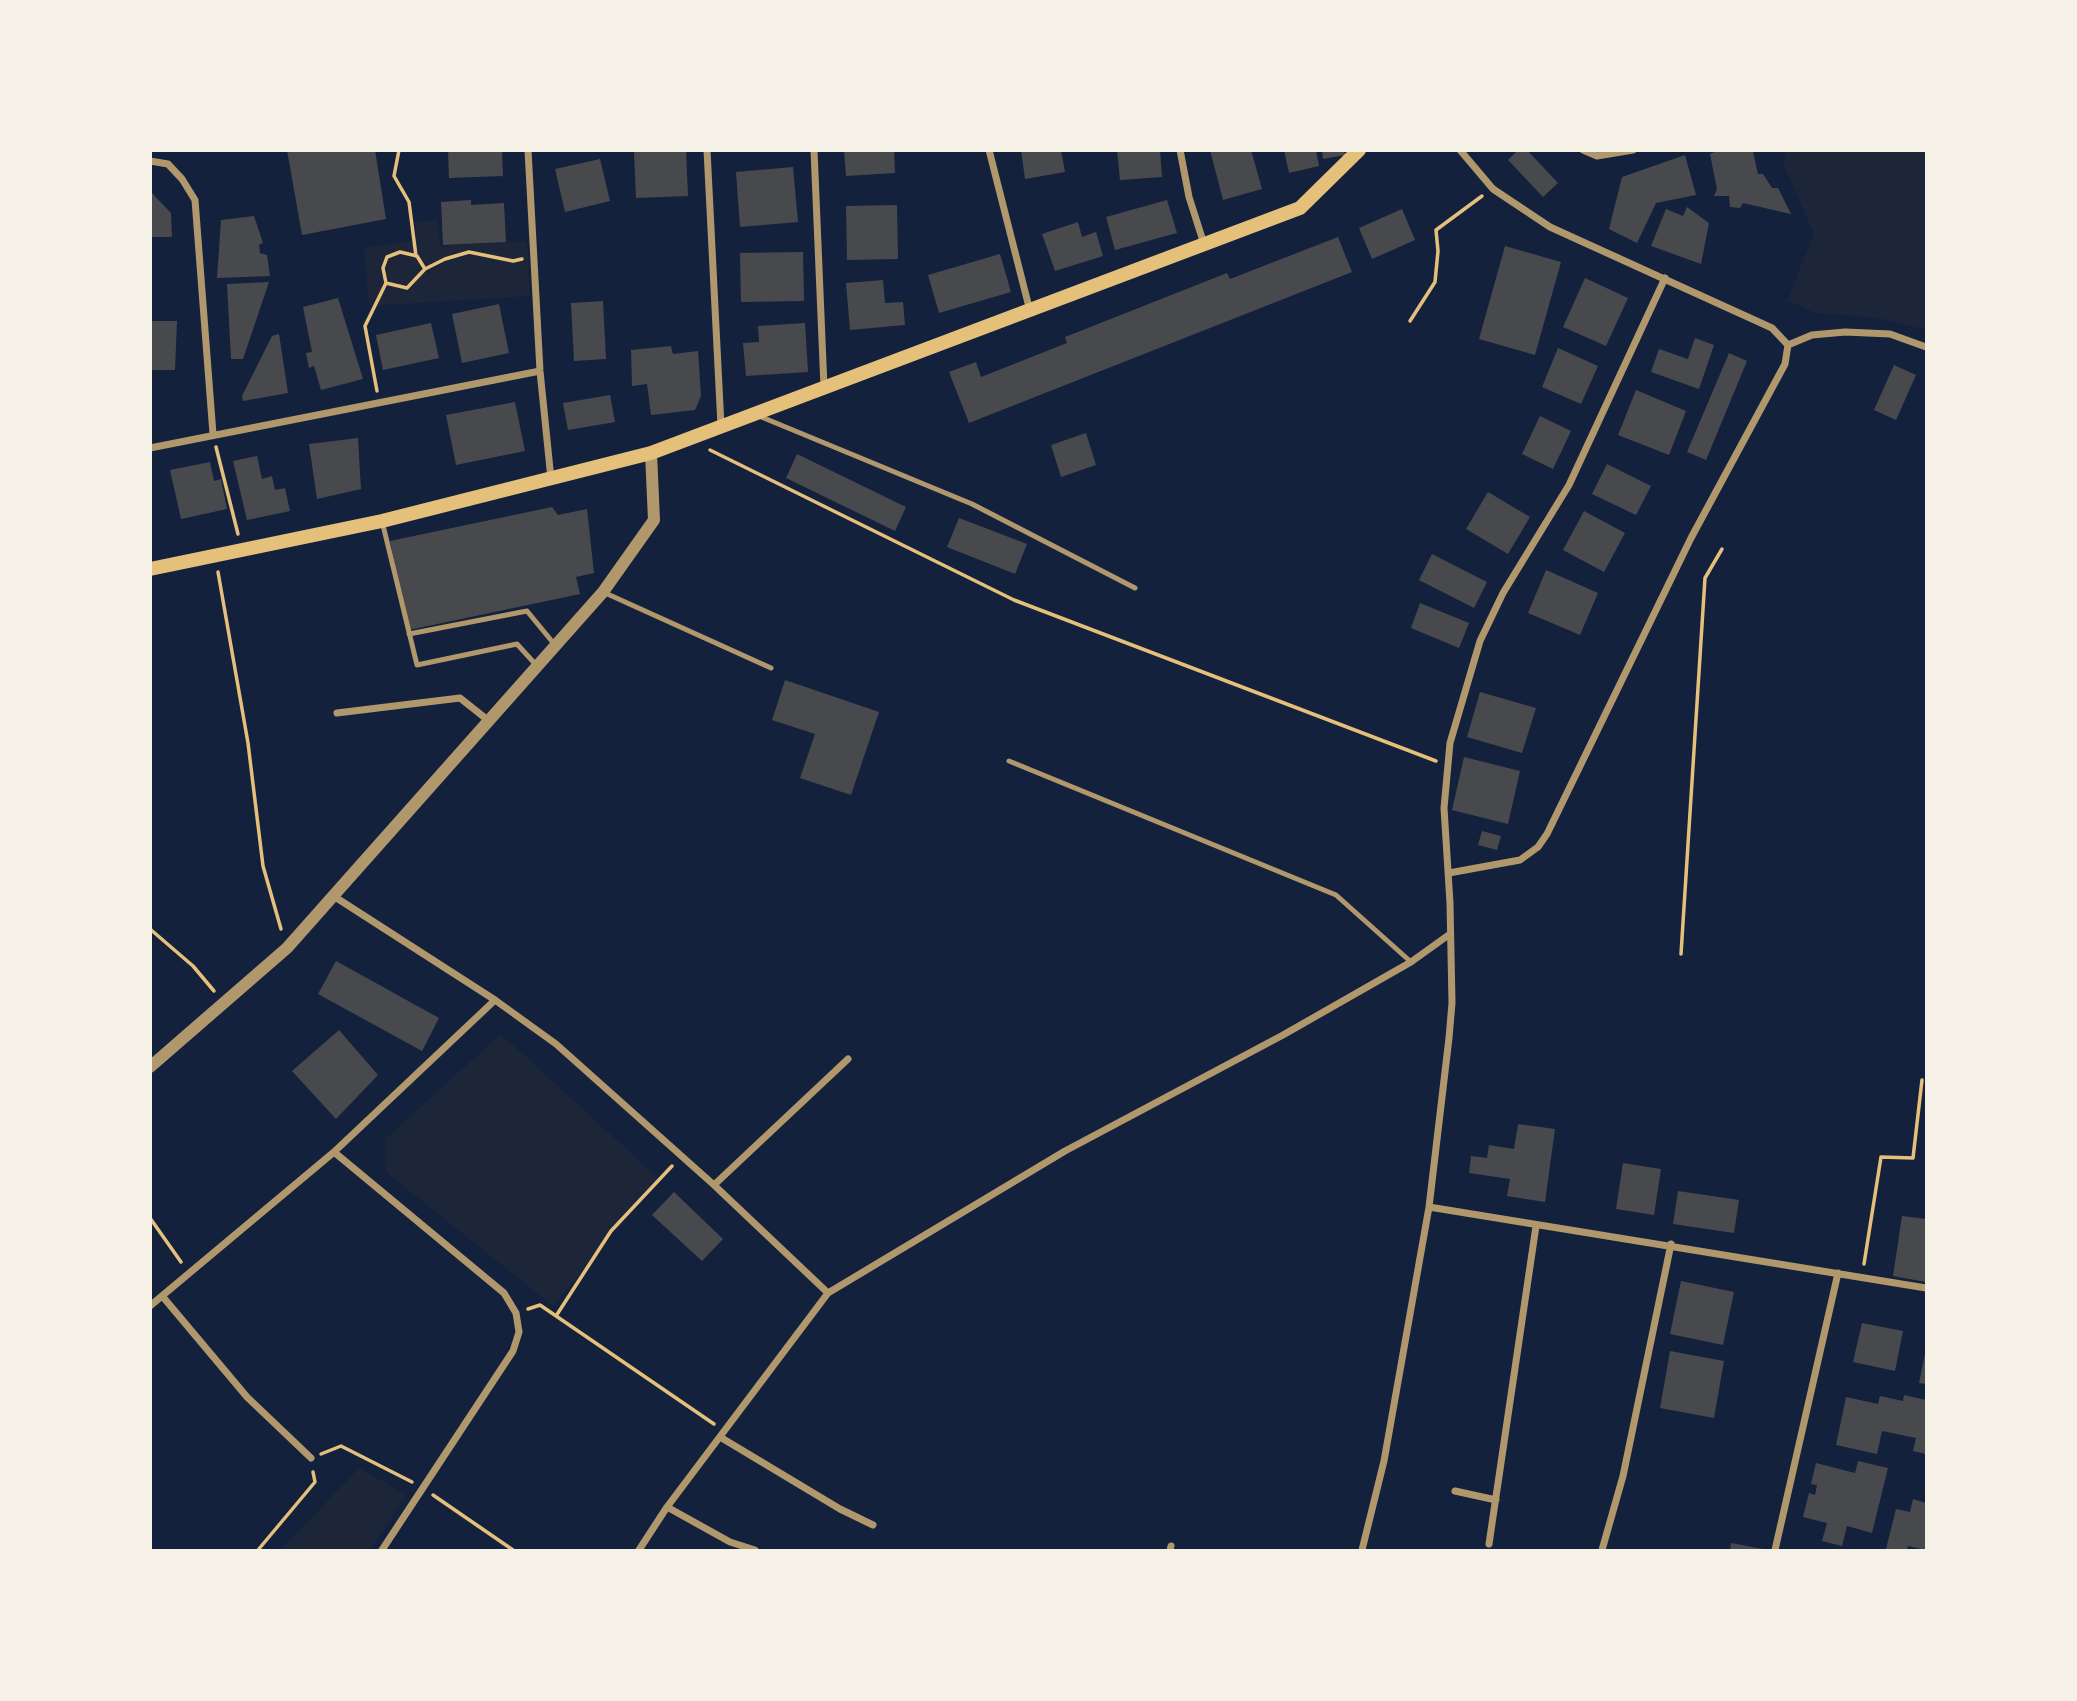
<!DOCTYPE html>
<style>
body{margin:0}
#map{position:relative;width:2077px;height:1701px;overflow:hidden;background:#14213d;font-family:"Roboto Condensed",sans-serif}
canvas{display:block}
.frame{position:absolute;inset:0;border:152px solid #f6f1e7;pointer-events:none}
</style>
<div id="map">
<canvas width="2077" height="1701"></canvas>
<div class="frame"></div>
</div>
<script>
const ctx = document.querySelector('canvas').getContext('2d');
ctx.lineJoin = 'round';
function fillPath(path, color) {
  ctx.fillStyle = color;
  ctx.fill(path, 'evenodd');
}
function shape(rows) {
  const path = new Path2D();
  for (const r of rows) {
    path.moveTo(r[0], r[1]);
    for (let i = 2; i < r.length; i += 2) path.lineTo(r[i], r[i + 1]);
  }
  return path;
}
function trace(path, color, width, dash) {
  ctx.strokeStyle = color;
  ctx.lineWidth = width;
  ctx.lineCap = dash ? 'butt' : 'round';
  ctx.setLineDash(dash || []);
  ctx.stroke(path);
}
fillPath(shape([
 [1786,151,1926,151,1926,330,1879,318,1816,313,1787,301,1814,234,1783,163],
 [438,220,440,246,527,241,530,296,369,306,364,248,416,240,415,222],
 [501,1034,659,1179,553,1306,386,1172,385,1139],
 [359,1468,406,1495,370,1550,280,1550]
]), '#1d2539');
fillPath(shape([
 [287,150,375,150,386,219,302,235],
 [448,150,502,150,503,176,449,178],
 [686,150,688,196,636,198,634,152],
 [844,150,894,150,895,173,846,176],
 [1021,150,1061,150,1065,172,1025,179],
 [1117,150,1160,150,1162,177,1120,180],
 [1210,150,1251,150,1262,189,1223,200],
 [1284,150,1316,150,1319,166,1289,173],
 [1322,150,1344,150,1345,155,1323,159],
 [1518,150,1527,150,1558,183,1543,197,1508,160],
 [1719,150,1753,152,1758,174,1763,174,1772,188,1778,188,1791,214,1743,203,1740,208,1730,207,1729,196,1714,196,1717,189,1710,154],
 [1685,155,1696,195,1656,203,1637,243,1609,229,1622,177],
 [600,159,610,201,565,212,555,169],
 [793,167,798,222,740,227,736,172],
 [150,191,171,213,172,237,150,237],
 [471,200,471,205,504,203,506,242,443,245,441,202],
 [1167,200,1177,233,1115,250,1106,217],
 [897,205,898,259,847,260,846,206],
 [1687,207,1709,223,1701,264,1651,246,1666,209,1683,216],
 [1402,209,1415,240,1372,259,1359,228],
 [254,216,263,243,259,245,260,253,267,255,270,276,217,278,221,220],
 [1078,222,1082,237,1096,232,1103,256,1055,271,1042,234],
 [1338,237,1352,272,969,423,949,372,976,362,981,377,1067,343,1065,337,1227,273,1230,279],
 [1505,246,1561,262,1535,355,1479,339],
 [803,252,804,301,741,302,740,253],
 [1000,254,1011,292,939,313,928,275],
 [1585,278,1628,298,1606,346,1563,327],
 [883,280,885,303,903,302,905,325,850,330,846,283],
 [269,282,243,359,231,359,227,284],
 [338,298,363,379,321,390,314,366,309,368,306,353,312,352,303,307],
 [603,301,606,359,574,361,571,303],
 [499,304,509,353,462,363,452,314],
 [150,321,177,321,175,370,150,370],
 [431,323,439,358,383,370,376,335],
 [805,323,808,372,746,376,743,343,759,342,758,326],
 [279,334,288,393,243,401,242,396,272,336],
 [1695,338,1714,345,1699,389,1651,372,1659,349,1688,359],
 [671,346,673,354,698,351,701,396,695,410,651,415,647,384,632,386,631,350],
 [1558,348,1598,366,1581,404,1542,387],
 [1729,353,1747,361,1706,460,1687,452],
 [1894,365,1916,375,1896,420,1874,410],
 [1636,390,1686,411,1669,455,1618,435],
 [610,395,615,422,568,430,563,403],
 [515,402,525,451,456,465,446,415],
 [1540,416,1571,431,1553,469,1522,454],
 [1086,433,1096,465,1061,477,1051,445],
 [358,438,361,489,317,499,309,444],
 [797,454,906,507,895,531,786,478],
 [257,456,262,479,272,476,275,490,285,488,290,511,247,520,233,461],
 [210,462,214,481,221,479,227,509,181,519,170,470],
 [1607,464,1651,486,1636,515,1592,494],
 [1488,492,1530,517,1508,554,1466,529],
 [552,507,558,515,587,509,594,573,576,577,580,594,409,630,390,541],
 [1584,511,1625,533,1604,572,1563,550],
 [959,518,1027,544,1015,574,947,547],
 [1432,554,1487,582,1474,608,1419,580],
 [1546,570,1598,593,1580,635,1528,613],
 [1420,603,1469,623,1459,648,1411,628],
 [785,680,879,712,851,795,800,778,815,734,772,720],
 [1480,692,1536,708,1522,753,1467,737],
 [1464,757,1520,771,1508,824,1452,810],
 [1482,831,1501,836,1497,850,1478,845],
 [336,961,439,1018,422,1051,318,994],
 [339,1030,378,1075,336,1119,292,1071],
 [1518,1124,1555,1129,1545,1202,1507,1196,1510,1179,1469,1173,1471,1156,1487,1158,1489,1145,1514,1149],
 [1623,1163,1661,1169,1654,1215,1616,1209],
 [1678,1191,1739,1200,1734,1233,1673,1224],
 [674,1192,723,1239,702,1261,652,1215],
 [1902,1216,1926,1219,1926,1282,1893,1276],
 [1681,1281,1734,1292,1723,1345,1670,1334],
 [1862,1323,1903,1331,1895,1371,1853,1362],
 [1670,1351,1724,1361,1714,1418,1660,1408],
 [1925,1354,1926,1354,1926,1384,1919,1383],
 [1904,1395,1926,1400,1926,1454,1913,1451,1916,1438,1882,1431,1877,1454,1836,1445,1846,1397,1878,1404,1880,1396,1903,1401],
 [1858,1461,1888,1468,1872,1533,1847,1526,1842,1546,1822,1541,1827,1523,1803,1517,1809,1493,1815,1495,1817,1485,1811,1484,1816,1463,1855,1473],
 [1913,1499,1926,1503,1926,1550,1908,1546,1907,1550,1886,1549,1896,1509,1910,1512],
 [1731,1543,1763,1549,1763,1550,1730,1550]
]), '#48494c');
trace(shape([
 [399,150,394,176,409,202,416,256],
 [425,269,417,256,400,252,387,257,383,268,386,283,407,288,425,269,445,259,469,252,513,261,522,259],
 [1410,321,1435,282,1438,251,1436,230,1482,196],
 [377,391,365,326,386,283],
 [216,447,238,534],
 [710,450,1014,600,1436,761],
 [218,572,248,743,263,866,281,929],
 [150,929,193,966,214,991],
 [1681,954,1705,578,1722,549],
 [150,1218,181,1262],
 [1864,1264,1881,1157,1913,1158,1922,1080],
 [528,1309,540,1305,714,1424],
 [556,1316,611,1231,672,1166],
 [321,1454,341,1446,412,1482],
 [433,1495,513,1550],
 [258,1550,315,1482,313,1472]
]), '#e5c07b', 3.5);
trace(shape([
 [759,416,972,504,1135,588],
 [382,521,417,665,517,644,537,666],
 [603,592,771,668],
 [409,634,527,611,555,645],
 [1009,761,1336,895,1411,962]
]), '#b1986c', 5);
trace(shape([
 [528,150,540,371,551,479],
 [707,150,721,426],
 [814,150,824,387],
 [989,150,1030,311],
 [1180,150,1189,197,1204,244],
 [1460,150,1493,189,1550,227,1772,328,1788,345],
 [1583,150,1597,156,1633,150],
 [150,161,168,164,182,179,195,200,213,434],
 [1788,345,1812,335,1845,332,1890,334,1926,347],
 [150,448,540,371],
 [337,713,460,698,489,721],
 [1449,873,1520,860,1538,847,1547,834,1691,538,1785,364,1788,345],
 [335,897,495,1000,556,1044,714,1185,828,1293],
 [334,1152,504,1293,516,1313,519,1332,513,1351,382,1550],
 [714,1185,848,1059],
 [1429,1207,1926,1288],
 [163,1297,247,1397,311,1458],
 [150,1306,334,1152,495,1000],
 [720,1437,840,1509,873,1525],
 [1455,1491,1496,1500],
 [667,1507,730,1542,755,1550],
 [1489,1544,1536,1226],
 [639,1550,667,1507,828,1293,1065,1151,1283,1035,1411,962,1450,934],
 [1170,1550,1171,1546],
 [1362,1550,1384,1461,1429,1207,1449,1038,1452,1003,1450,903,1444,808,1450,743,1480,641,1503,593,1569,485,1665,278],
 [1602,1550,1623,1476,1671,1244],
 [1775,1550,1838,1273]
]), '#b1986c', 7);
trace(shape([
 [150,1067,287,948,603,592,654,520,651,453]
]), '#b1986c', 12);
trace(shape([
 [150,569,382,521,651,453,1300,208,1359,150]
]), '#e5c07b', 14);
</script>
